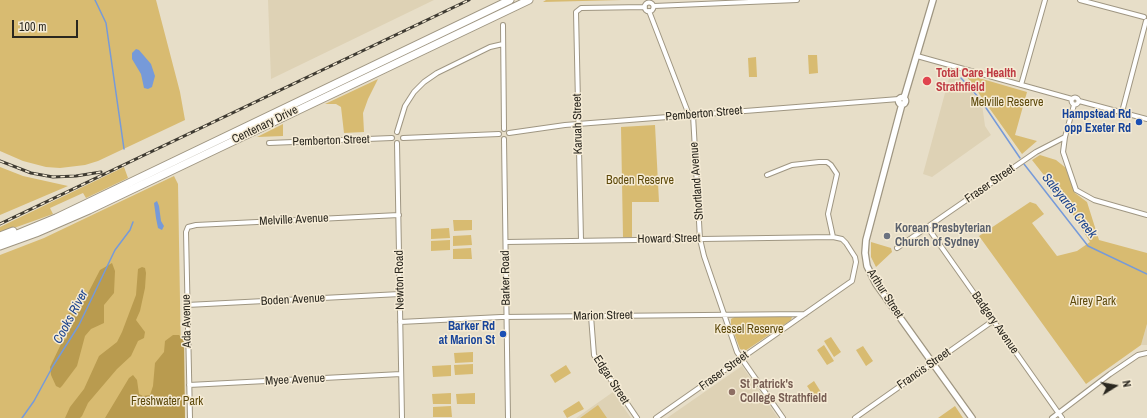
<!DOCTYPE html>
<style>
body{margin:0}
#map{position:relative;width:1147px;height:418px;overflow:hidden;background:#e7dec8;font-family:"Archivo Narrow",sans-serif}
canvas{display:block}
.north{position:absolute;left:1095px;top:366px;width:40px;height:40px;-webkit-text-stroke:3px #f5ebd5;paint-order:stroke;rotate:79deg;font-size:11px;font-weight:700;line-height:16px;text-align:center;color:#2a271f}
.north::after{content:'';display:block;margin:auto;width:14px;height:18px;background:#2a271f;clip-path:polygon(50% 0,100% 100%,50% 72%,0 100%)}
.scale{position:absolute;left:12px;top:20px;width:66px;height:18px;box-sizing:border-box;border:2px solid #2a271f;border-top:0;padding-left:5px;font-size:12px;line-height:14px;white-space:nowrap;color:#2a271f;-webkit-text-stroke:3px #f5ebd5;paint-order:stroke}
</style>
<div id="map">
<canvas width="1147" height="418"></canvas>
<div class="north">N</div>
<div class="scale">100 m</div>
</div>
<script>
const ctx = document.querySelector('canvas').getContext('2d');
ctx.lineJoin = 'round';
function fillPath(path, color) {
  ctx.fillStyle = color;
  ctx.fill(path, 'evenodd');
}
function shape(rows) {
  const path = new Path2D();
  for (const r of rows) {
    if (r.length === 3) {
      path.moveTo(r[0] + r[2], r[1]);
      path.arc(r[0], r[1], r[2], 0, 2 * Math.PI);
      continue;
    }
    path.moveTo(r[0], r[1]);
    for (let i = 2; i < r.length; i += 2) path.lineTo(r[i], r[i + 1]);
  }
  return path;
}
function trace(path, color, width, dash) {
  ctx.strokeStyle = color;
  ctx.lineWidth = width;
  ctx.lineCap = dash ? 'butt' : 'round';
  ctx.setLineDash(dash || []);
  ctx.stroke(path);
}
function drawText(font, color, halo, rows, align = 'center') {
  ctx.font = font + ' "Archivo Narrow",sans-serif';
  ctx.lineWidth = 3;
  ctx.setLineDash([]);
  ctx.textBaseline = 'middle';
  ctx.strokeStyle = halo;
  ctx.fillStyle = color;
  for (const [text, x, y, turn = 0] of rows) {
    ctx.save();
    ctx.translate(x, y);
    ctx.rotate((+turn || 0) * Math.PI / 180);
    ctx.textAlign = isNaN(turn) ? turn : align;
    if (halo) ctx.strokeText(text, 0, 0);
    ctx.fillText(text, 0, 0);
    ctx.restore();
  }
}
fillPath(shape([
 [268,0,434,0,271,79],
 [951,71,955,73,982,104,985,126,991,135,932,177,923,174],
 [1147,324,1147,345,1141,345],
 [742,366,778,418,667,418],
 [613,392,631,418,576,418]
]), '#ded2b5');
fillPath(shape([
 [0,0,156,0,180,92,185,120,98,161,85,165,60,168,46,167,23,161,0,151],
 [546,0,622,0,543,2],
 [808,55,817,55,818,73,809,74],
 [756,57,757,77,749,77,748,58],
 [965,74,1027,92,1015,135,1037,141,1022,154],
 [378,79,368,99,363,113,364,132,344,133,341,107,336,104,325,104],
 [283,124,283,136,257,137],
 [655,125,659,202,632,202,632,237,623,237,621,127],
 [1040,155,1056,160,1066,168,1075,193,1087,202,1099,240,1147,253,1147,324,1141,345,1086,384,979,236,1030,202,1036,204,1044,214,1032,223,1057,256,1077,251,1090,242,1066,203,1032,160],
 [0,167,23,176,68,186,0,215],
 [124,167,128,178,86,198,83,193,50,208,53,214,0,233,0,227],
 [174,176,178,184,182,418,0,418,0,255,44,238],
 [453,220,472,220,472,230,454,231],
 [449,228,450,238,431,239,431,229],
 [471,235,472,245,453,246,453,236],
 [450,240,450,250,431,251,431,241],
 [871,242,891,248,892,252,876,267,871,257],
 [471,248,472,259,453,259,453,249],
 [738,315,792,316,792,317,791,320,745,351,740,349,731,325,731,319],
 [831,337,841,352,834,357,824,341],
 [824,345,834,361,827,365,817,350],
 [863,346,873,361,866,366,856,350],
 [473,352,473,362,455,363,454,353],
 [473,364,473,374,455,375,454,365],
 [451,365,451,376,433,377,432,366],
 [566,365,571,373,555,383,550,375],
 [814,381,824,397,817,401,807,386],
 [451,393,451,404,433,404,432,394],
 [475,393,475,404,457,404,456,394],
 [579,401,584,409,567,418,563,411],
 [598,405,607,418,580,418],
 [451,406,452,417,433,417,433,407],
 [955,406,963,418,938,418]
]), '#d8bb71');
fillPath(shape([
 [112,263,115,271,114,293,104,305,104,323,91,329,85,336,77,366,62,386,60,388,56,386,51,375,50,367,62,342,67,338,67,315,78,306,81,297,87,295,100,270],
 [142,267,145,268,146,273,145,288,140,311,136,320,145,332,144,338,138,341,131,356,117,369,88,403,82,416,80,418,65,418,70,407,84,389,99,356,117,342,122,332,136,295,138,269],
 [173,335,179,335,184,340,185,418,105,418,129,378,133,375,137,380,139,394,143,396,150,395,153,386,155,363,164,352,165,341]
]), '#b99b4f');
fillPath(shape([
 [136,49,139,50,151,64,155,76,152,87,148,89,144,88,141,74,132,59,132,53],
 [157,201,159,206,161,221,164,226,162,230,158,228,156,218,154,203]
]), '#769ad9');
trace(shape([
 [95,0,106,23,124,149],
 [961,78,980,99,1020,158],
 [1024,164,1088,246,1147,274],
 [22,418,34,401,53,366,79,325,115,250,130,230,133,222]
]), '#769ad9', 1.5);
const street = shape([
 [1080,0,1144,17],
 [649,7,4.5],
 [654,6,797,0],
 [649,11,689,115],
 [503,25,504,129],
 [917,56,1072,99],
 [1021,85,1045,0],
 [1075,101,3.5],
 [1079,101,1147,119],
 [1074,105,1065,137,1063,152,1076,190,1094,200,1147,215],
 [1122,112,1146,21],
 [693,115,700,239,704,256,737,352,783,418],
 [397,132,405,106,414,92,424,82,437,73,490,47,503,44],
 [509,133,565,125,899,99],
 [403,138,499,134],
 [504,139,508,418],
 [269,143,392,138],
 [397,143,402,418],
 [767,175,792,165,819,162,827,162,831,165,837,174,828,214,833,237],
 [928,228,1062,418],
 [581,240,576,12,581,8,645,7],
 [506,242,833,237,842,239,846,243,855,257,856,262,852,281,849,283,656,418],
 [897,248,1036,152,1065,137],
 [187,305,400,294],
 [591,316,594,355,637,418],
 [400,322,501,317,805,314],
 [189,385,401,374],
 [190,418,186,232,188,227,196,225,399,215],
 [855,418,994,320],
 [1052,418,1110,374,1138,355,1147,353]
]);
const secondary = shape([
 [902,101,3.5],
 [904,98,933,0],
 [902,104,866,240,865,253,867,266,876,284,972,418]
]);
const highway = shape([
 [0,236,13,231],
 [0,241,56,218,510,0],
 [0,246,36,233,89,210,529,0]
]);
trace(street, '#9f9682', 6);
trace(secondary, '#9f9682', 8);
trace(highway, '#9f9682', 9);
trace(street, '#fff', 4);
trace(secondary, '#fff', 5.5);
trace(highway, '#fff', 7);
const rail = shape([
 [0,161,31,173,53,177,76,176,101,172],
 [0,224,469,0]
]);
trace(rail, '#3f3b32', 3);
trace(rail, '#f5ebd5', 1.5, [4.5]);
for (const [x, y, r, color] of [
 [927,81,5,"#e0444e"],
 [1139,122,4,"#1a4fb4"],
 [887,236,4,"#6b7280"],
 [503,334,4,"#1a4fb4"],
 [732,392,4,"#8d6e63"]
]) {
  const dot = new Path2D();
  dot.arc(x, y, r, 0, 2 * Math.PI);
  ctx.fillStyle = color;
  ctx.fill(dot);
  trace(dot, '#f5ebd5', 1.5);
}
drawText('bold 12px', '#be3a42', '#f5ebd5', [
 ["Total Care Health",936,74],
 ["Strathfield",936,88]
], 'left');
drawText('12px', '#5d490b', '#f5ebd5', [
 ["Melville Reserve",1007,103],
 ["Boden Reserve",640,181],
 ["Airey Park",1093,302],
 ["Kessel Reserve",749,330],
 ["Freshwater Park",167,402]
]);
drawText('12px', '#2a271f', '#f5ebd5', [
 ["Pemberton Street",704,114,-5],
 ["Karuah Street",578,124,-91],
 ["Centenary Drive",265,125,-26],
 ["Pemberton Street",331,141,-2],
 ["Shortland Avenue",697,181,-94],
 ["Fraser Street",990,184,-35],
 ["Melville Avenue",294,220,-3],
 ["Howard Street",669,239,-1],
 ["Barker Road",506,278,-91],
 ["Newton Road",400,280,-91],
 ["Arthur Street",885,294,57],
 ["Boden Avenue",293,300,-3],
 ["Marion Street",603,316,-1],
 ["Ada Avenue",187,321,-91],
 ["Badgery Avenue",995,323,55],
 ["Francis Street",924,369,-35],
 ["Fraser Street",724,371,-36],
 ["Myee Avenue",295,380,-3],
 ["Edgar Street",611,380,57]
]);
drawText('bold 12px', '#164399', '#f5ebd5', [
 ["Hampstead Rd",1131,115],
 ["opp Exeter Rd",1131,129],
 ["Barker Rd",495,327],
 ["at Marion St",495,341]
], 'right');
drawText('bold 12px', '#5b616d', '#f5ebd5', [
 ["Korean Presbyterian",895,229],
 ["Church of Sydney",895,243]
], 'left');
drawText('bold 12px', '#785e54', '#f5ebd5', [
 ["St Patrick's",740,385],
 ["College Strathfield",740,399]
], 'left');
drawText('italic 13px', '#1b438d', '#f5ebd5', [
 ["Saleyards Creek",1069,206,51],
 ["Cooks River",71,317,-62]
]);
</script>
